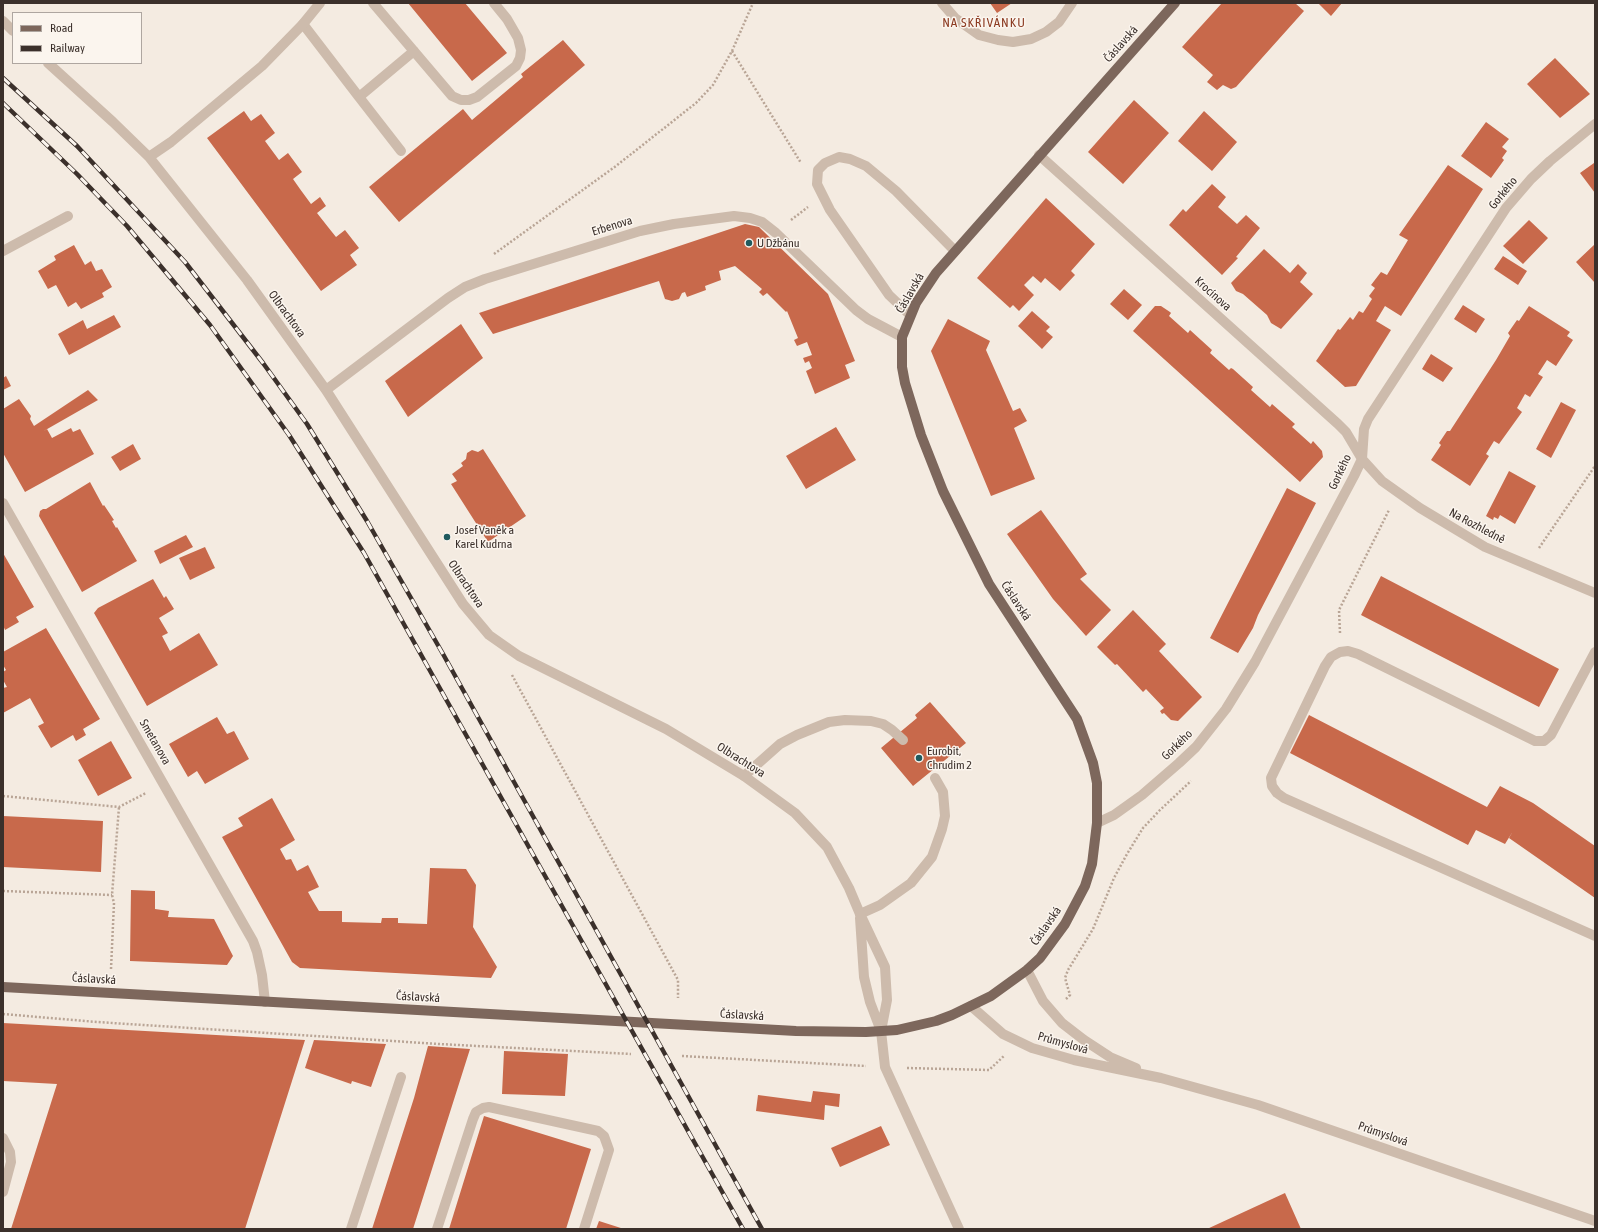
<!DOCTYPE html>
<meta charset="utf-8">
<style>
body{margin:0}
#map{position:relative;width:1598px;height:1232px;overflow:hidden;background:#f4ebe1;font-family:"Asap Condensed",sans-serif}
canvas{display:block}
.frame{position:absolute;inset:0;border:4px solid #3b302b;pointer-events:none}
.legend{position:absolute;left:12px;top:12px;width:130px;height:52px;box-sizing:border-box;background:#fbf5ee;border:1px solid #aea6a0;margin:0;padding:5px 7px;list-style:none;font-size:12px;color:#3b302b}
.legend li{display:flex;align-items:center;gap:8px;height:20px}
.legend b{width:20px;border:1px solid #aea6a0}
</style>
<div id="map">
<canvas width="1598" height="1232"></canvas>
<div class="frame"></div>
<ul class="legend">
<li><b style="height:5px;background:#7d675c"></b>Road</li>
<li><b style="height:5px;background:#3b302b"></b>Railway</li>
</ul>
</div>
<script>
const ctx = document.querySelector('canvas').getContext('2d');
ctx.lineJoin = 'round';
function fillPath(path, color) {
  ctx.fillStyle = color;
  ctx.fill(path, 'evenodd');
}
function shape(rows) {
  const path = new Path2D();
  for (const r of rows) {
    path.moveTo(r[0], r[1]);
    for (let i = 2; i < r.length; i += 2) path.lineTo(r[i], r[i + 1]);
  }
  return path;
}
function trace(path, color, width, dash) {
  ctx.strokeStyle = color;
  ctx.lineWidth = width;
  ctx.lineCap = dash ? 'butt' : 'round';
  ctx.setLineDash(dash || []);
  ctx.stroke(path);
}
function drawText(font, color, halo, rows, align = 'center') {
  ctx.font = font + ' "Asap Condensed",sans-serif';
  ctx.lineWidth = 3;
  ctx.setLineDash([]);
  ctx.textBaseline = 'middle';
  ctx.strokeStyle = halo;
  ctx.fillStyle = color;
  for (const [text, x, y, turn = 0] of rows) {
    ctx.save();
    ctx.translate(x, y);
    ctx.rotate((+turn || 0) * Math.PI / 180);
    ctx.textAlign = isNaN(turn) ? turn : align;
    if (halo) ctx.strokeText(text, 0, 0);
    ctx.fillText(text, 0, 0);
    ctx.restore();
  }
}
fillPath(shape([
 [408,3,465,3,507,53,472,81],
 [990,3,1012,3,997,13],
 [1222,3,1295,3,1304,11,1236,87,1231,89,1223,85,1217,90,1207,82,1213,75,1182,47],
 [1318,3,1342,3,1331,16],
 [563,40,585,65,399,222,369,187,463,109,472,120,523,77,521,74],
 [1555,58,1590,94,1560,118,1527,84],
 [1134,100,1169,133,1123,184,1088,152],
 [244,111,251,121,261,114,275,133,265,141,279,160,288,153,302,172,293,179,300,189,311,204,320,197,326,206,317,213,328,227,336,237,345,230,359,248,350,255,357,265,321,291,207,138],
 [1204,111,1237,142,1212,171,1178,141],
 [1486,122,1509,139,1502,147,1507,151,1502,158,1504,160,1491,178,1461,156],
 [1594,163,1595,165,1595,193,1580,173],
 [1448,165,1483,189,1401,316,1385,306,1376,321,1391,330,1356,386,1345,387,1316,361,1338,329,1340,330,1350,317,1353,320,1359,311,1363,313,1372,299,1369,296,1375,288,1371,285,1381,272,1387,275,1408,240,1399,235],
 [1212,184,1226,197,1218,207,1237,224,1246,215,1260,228,1236,257,1238,258,1222,275,1169,225,1183,209,1186,212],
 [1046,198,1095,244,1071,271,1075,275,1060,291,1045,278,1041,283,1033,276,1024,285,1034,295,1019,311,1013,305,1010,308,977,278],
 [1529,220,1548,238,1523,264,1503,246],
 [745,224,759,227,828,294,855,361,845,365,850,378,815,394,806,371,812,368,809,361,805,363,803,358,812,355,807,342,797,346,794,340,798,338,787,311,786,312,767,293,763,296,759,292,762,289,735,266,719,271,721,280,705,286,706,290,687,297,685,292,682,293,679,299,672,301,665,299,659,281,493,334,479,313],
 [1595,244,1595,283,1576,262],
 [74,245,85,265,91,261,96,271,102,269,112,287,102,293,104,297,81,309,76,302,68,307,56,285,48,289,38,271,56,260,54,256],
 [1264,249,1290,273,1298,264,1307,273,1300,282,1313,294,1281,329,1271,323,1267,315,1243,294,1236,291,1231,283],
 [1503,256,1527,271,1518,285,1494,269],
 [1124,289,1142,305,1128,320,1110,304],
 [1463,305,1485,319,1476,333,1454,319],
 [1155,306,1161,306,1170,312,1171,313,1169,316,1188,333,1190,330,1212,350,1210,353,1229,370,1231,368,1233,369,1253,387,1251,390,1270,407,1272,404,1295,424,1292,427,1311,444,1313,441,1322,451,1323,457,1300,482,1133,331],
 [1529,306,1570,332,1567,336,1573,340,1556,366,1547,360,1538,374,1543,377,1530,397,1525,394,1517,408,1522,412,1499,444,1494,441,1486,454,1489,456,1470,486,1431,460,1441,445,1439,443,1447,431,1450,431,1496,360,1510,336,1508,333,1517,320,1519,321],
 [1032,311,1050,327,1046,331,1053,337,1042,349,1018,326],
 [114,315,121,327,69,355,58,334,83,320,87,329],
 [948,319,990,341,986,350,1013,411,1020,408,1027,421,1014,428,1035,479,991,496,931,351],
 [461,324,483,358,408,417,385,381],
 [1431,354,1453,368,1443,382,1422,369],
 [6,376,11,386,3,390,3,378],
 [88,390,98,400,42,432,47,429,52,438,71,428,73,432,80,429,94,454,25,492,3,453,3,409,19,399,31,416,30,419,34,426],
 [1561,402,1576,410,1551,458,1536,449],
 [836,427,856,460,806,489,786,456],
 [133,444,141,459,120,471,111,457],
 [483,449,526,516,488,542,451,484,457,481,452,474,463,466,461,463,466,459,467,453,472,450,478,452],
 [1509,471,1536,486,1515,524,1500,515,1498,519,1494,517,1493,520,1486,516],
 [90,482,103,506,104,505,114,520,112,521,116,528,117,527,137,561,82,592,39,516,40,511,43,509,46,509],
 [1287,488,1316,503,1258,615,1253,628,1238,653,1210,638],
 [1041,510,1087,574,1080,579,1111,610,1086,636,1053,599,1007,534],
 [186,535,193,547,160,564,154,551],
 [205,547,215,568,190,580,179,558],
 [3,553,34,607,16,617,19,622,5,630,3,625],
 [1381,576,1559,669,1539,707,1361,615],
 [153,579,164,598,166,596,174,609,159,618,168,633,162,636,170,651,199,633,218,665,147,706,94,613,98,608],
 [1133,610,1166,644,1159,651,1202,697,1178,721,1171,720,1164,713,1162,714,1160,711,1164,708,1146,689,1143,692,1117,664,1115,665,1097,647],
 [46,628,100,719,83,729,86,735,76,741,73,735,51,748,38,726,44,723,30,698,3,713,3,688,7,687,3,680,3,672,6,670,3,665,3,652],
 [930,702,966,743,913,786,881,748,917,718,915,715],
 [1309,715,1487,807,1500,786,1533,803,1595,846,1595,898,1509,838,1513,831,1505,844,1476,830,1468,845,1290,753],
 [217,717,227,734,234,731,249,759,205,784,197,771,188,777,169,744],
 [111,741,132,778,98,796,78,760],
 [272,798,295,840,280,849,286,860,291,859,297,871,308,865,319,887,308,892,313,901,319,911,342,911,342,922,381,923,382,918,398,918,398,923,427,924,430,868,466,869,476,885,473,927,497,967,491,978,300,968,292,962,222,837,243,826,238,818],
 [3,816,103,821,101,872,3,867],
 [131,890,155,891,155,909,169,911,168,917,214,919,233,956,227,965,130,961],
 [3,1023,305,1040,245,1229,11,1229,57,1084,3,1081],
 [314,1040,386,1044,371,1087,352,1081,351,1084,305,1068],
 [428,1046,470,1049,413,1229,372,1229,414,1098],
 [504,1051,568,1054,565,1096,502,1094],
 [813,1091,840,1094,839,1107,825,1105,824,1120,756,1111,758,1095,811,1102],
 [484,1116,591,1149,566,1229,449,1229],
 [881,1126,890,1145,840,1167,831,1148],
 [1285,1193,1301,1229,1207,1229],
 [599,1221,624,1229,596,1229]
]), '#c8694b');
trace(shape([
 [732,51,801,163],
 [791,220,808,207],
 [494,254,616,166,696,103,713,85,732,51,753,3],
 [1539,548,1595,466],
 [1340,633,1339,610,1389,510],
 [512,675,678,980,678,998],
 [3,796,119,807,146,793],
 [3,891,112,895],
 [111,969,114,903,112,895,119,807],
 [1066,999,1070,995,1065,978,1068,970,1093,929,1114,878,1127,854,1143,828,1160,810,1191,781],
 [3,1014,97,1022,439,1044,631,1054],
 [682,1056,866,1066],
 [907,1068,989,1070,1005,1055]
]), '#b9a596', 2.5, [2, 2]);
trace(shape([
 [373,3,452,96,461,100,469,100,477,97,516,66,520,58,521,50,518,38,507,19,494,3],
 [942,3,955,18,979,35,998,40,1013,42,1031,39,1046,32,1059,22,1072,3],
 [303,24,359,97,414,51],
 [359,97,401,151],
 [910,315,889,295,830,210,817,184,818,170,825,163,839,157,850,159,866,166,896,191,955,251],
 [1595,652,1551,735,1544,741,1535,741,1358,654,1348,651,1340,652,1331,657,1325,666,1271,778,1272,786,1277,793,1284,798,1595,936],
 [744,776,780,744,797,735,829,722,845,720,871,721,883,724,892,730,903,740],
 [860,914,880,905,911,883,932,857,942,829,945,816,943,792,935,778],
 [881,1031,885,1067,959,1229],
 [3,1138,10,1152,11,1162,3,1192],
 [351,1229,401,1077],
 [437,1229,473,1119,476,1112,483,1108,489,1107,598,1131,604,1136,609,1150,584,1229]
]), '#cdbbac', 10);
trace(shape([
 [3,21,13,31],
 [48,63,113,122,149,157,247,280,326,390,463,604,489,635,519,656,666,729,744,776,795,813,827,847,849,888,860,914,885,967,887,1000,881,1031],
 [1039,155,1338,424,1346,432,1362,459,1382,481,1420,508,1485,547,1595,593],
 [149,157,171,142,262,66,303,24,320,3],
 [3,251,68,216],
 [326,390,448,298,465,287,485,279,640,231,674,224,734,216,750,218,762,222,776,233,856,310,868,319,902,337],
 [3,503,253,941,257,952,262,975,265,1002],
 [1097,823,1114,815,1142,795,1179,763,1196,747,1226,709,1255,662,1354,476,1362,459,1364,429,1368,419,1506,208,1531,179,1550,161,1595,124],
 [860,918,864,977,870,1002,881,1031],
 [1027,970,1043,1001,1062,1023,1084,1040,1110,1057,1136,1068],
 [971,1006,1003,1034,1032,1048,1074,1060,1161,1078,1258,1105,1595,1221]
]), '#cdbbac', 10);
trace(shape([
 [3,987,796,1031,866,1032,897,1030,936,1021,952,1015,991,996,1027,970,1040,958,1065,924,1085,886,1092,864,1097,823,1097,783,1093,763,1077,719,989,584,943,491,921,435,905,383,902,367,902,337,916,303,936,273,1175,3]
]), '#7d675c', 10);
const rail = shape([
 [3,78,77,146,185,262,263,363,307,424,367,521,443,654,762,1229],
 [3,103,77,174,127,226,210,325,289,435,364,553,743,1229]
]);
trace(rail, '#3b302b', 4.5);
trace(rail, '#fbf5ee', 3, [9]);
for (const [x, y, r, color] of [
 [749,243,4,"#1f5a5e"],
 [447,537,4,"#1f5a5e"],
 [919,758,4,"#1f5a5e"]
]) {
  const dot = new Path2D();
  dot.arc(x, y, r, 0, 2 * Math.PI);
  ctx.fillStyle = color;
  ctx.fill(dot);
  trace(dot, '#fbf5ee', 1.5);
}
drawText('12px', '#3b302b', '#fbf5ee', [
 ["Čáslavská",1121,44,-48],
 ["Gorkého",1503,193,-51],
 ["Erbenova",612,226,-17],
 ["Čáslavská",910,293,-60],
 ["Krocínova",1213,294,42],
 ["Olbrachtova",287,314,54],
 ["Gorkého",1340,472,-65],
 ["Na Rozhledně",1477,526,28],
 ["Olbrachtova",466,584,56],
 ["Čáslavská",1016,601,57],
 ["Smetanova",155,742,60],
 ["Gorkého",1177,745,-44],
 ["Olbrachtova",741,760,32],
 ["Čáslavská",1046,926,-55],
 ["Čáslavská",94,979,3],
 ["Čáslavská",418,997,3],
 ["Čáslavská",742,1015,3],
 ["Průmyslová",1063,1043,16],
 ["Průmyslová",1383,1134,19]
]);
drawText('12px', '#3b302b', '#fbf5ee', [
 ["U Džbánu",757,243],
 ["Josef Vaněk a",455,530],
 ["Karel Kudrna",455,544],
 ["Eurobit,",927,751],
 ["Chrudim 2",927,765]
], 'left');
ctx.letterSpacing = '1px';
drawText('13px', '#8c3b22', '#fbf5ee', [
 ["NA SKŘIVÁNKU",984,23]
]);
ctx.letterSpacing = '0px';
</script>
